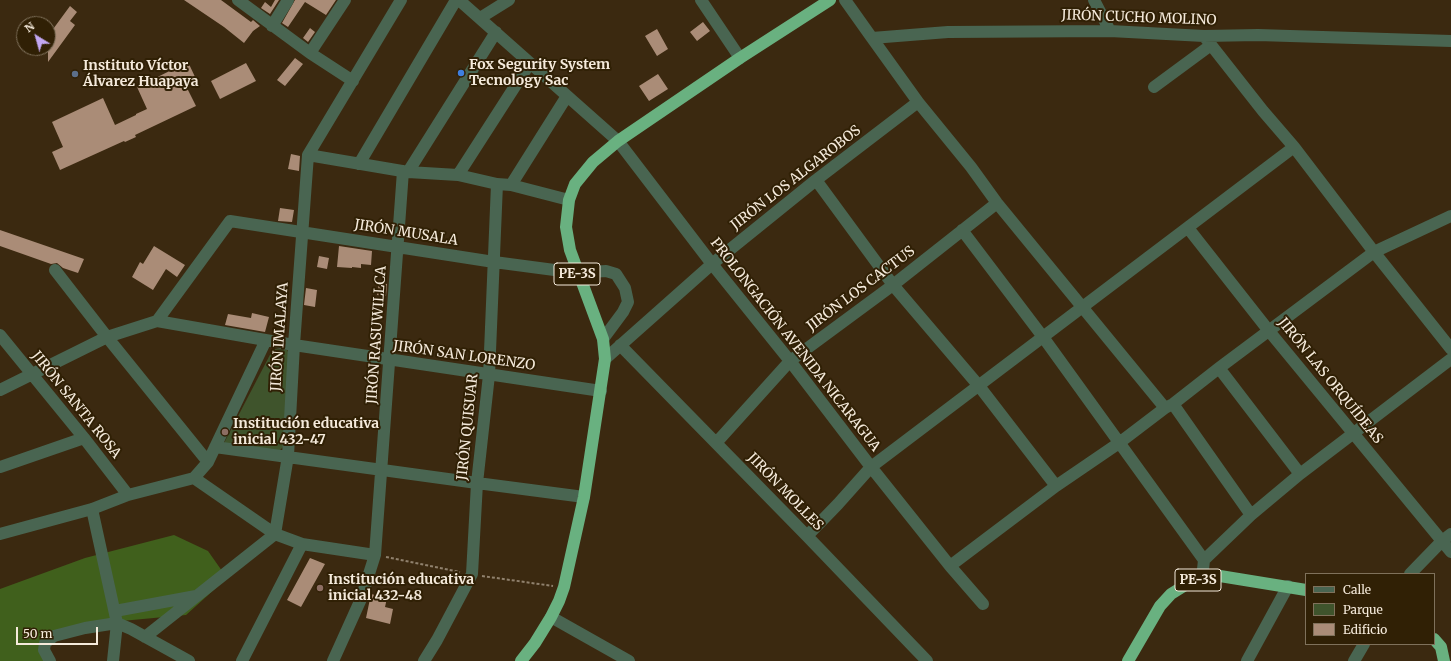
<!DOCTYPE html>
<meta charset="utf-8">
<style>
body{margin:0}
#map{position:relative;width:1451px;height:661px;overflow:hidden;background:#3b2910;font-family:Merriweather,serif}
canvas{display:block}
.legend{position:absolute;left:1305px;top:573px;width:130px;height:72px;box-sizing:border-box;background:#302005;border:1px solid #7f715b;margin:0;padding:5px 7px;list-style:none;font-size:12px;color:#f5eadb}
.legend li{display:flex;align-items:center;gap:8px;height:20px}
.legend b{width:20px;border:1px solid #7f715b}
.north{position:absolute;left:16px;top:16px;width:40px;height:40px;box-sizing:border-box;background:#302005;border:1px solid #7f715b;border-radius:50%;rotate:323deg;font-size:11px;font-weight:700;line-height:16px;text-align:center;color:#f5eadb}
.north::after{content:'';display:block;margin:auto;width:14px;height:18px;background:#c2a7f2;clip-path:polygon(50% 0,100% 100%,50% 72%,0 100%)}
.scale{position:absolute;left:16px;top:627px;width:82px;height:18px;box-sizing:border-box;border:2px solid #f5eadb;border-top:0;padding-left:5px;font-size:12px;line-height:14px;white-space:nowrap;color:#f5eadb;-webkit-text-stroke:3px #302005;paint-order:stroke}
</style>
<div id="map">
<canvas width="1451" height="661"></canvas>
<ul class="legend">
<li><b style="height:5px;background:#496551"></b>Calle</li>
<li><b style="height:11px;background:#3f542c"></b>Parque</li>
<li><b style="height:11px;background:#aa8c77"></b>Edificio</li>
</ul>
<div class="north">N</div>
<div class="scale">50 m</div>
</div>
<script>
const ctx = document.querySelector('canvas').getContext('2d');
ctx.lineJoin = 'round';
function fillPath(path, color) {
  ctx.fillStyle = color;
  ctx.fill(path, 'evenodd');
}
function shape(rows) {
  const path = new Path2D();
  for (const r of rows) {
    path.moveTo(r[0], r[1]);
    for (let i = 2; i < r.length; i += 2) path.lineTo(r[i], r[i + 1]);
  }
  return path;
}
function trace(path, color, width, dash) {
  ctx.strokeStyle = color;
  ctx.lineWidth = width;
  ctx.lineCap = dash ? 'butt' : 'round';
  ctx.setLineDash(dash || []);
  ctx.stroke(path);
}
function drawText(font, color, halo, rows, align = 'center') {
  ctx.font = font + ' Merriweather,serif';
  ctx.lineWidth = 4;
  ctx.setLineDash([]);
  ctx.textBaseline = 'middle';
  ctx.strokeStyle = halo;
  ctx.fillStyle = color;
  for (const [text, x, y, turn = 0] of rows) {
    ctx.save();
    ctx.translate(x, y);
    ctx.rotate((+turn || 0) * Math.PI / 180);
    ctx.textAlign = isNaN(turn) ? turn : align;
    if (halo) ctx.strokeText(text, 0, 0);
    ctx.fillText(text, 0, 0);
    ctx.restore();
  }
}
fillPath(shape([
 [273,349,287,350,290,356,283,447,279,451,224,443]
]), '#3f542c');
fillPath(shape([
 [174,535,208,551,227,578,186,615,100,623,42,642,46,661,0,661,0,589,85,558]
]), '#40601c');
fillPath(shape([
 [184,0,221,0,251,22,253,20,260,26,253,31,244,43,224,27],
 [275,0,279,0,270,14,261,8,265,2,271,7],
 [295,0,336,0,326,15,305,2,288,27,282,23],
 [70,6,77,12,70,21,75,25,48,62,48,36],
 [703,22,710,31,697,41,690,32],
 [310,28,315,32,308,42,303,38],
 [657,29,668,49,657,56,645,36],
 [295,58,303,64,285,86,277,80],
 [188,62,196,79,185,84,196,106,135,135,136,137,125,142,124,141,60,170,52,152,63,147,52,122,103,98,115,125,136,115,136,114,147,109,137,87],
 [246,63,256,81,220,99,211,81],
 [658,74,668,89,649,101,639,86],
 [291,154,300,156,299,171,288,169],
 [280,208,294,210,292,222,278,221],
 [0,230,84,259,78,273,63,268,57,263,51,264,0,246],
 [154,246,185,265,177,277,166,269,153,290,132,277,140,262,143,264],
 [339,246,372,251,371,265,361,264,361,268,352,267,352,268,337,267],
 [319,256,329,258,327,269,317,267],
 [379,283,387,284,386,296,377,295],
 [306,288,317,290,315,307,304,305],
 [252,313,269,317,265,332,225,325,228,314,251,318],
 [310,558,325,564,301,607,287,600],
 [371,594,387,598,385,607,393,609,390,624,366,618]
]), '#aa8c77');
trace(shape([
 [386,557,460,572],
 [482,576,553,586]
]), '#90816d', 2, [3, 2]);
trace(shape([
 [238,0,310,53,353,81],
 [459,0,618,141,712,264,790,361,871,467,950,566,983,604],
 [701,0,740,58],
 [845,0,872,38,948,32,1110,31,1204,36,1258,35,1451,41],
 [1094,0,1110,31],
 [480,18,509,0],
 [272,26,288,0],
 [1204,36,1263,111,1294,147,1374,252,1451,349],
 [872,38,918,102,971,167,997,203,1165,408],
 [310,53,345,0],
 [1154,87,1211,45],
 [308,155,408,172,458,175,497,184,511,185,569,200],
 [359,164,456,0],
 [408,172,496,32],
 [458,175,530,63],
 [816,180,893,285,979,386,1056,486],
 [511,185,567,96],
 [1188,228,1269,331,1451,552],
 [962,230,1043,337,1204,560],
 [55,270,107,337,208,462],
 [157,321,294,345,601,391],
 [0,335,84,438,128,495],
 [620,345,807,536,927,661],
 [605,359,712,264,816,180,918,102],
 [1219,368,1300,474],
 [0,390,107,337,157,321,230,221,494,262,577,273,606,271,616,274,625,288,628,302,623,312,603,339],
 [1173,404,1251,515],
 [716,443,790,361,893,285,997,203],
 [215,447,477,483,584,497],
 [0,467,84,438],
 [194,478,275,534,302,544,375,555],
 [92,509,117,623,131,629,189,661],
 [0,534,92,509,128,495,194,478,208,462,266,340],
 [807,536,838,504,871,467,1294,147],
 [950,566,1056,486,1119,443,1165,408,1173,404,1219,368,1374,252,1451,216],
 [1410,574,1442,541,1451,534],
 [1202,579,1204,560,1251,515,1300,474,1451,359],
 [115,611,196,596],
 [551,617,629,661],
 [145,637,275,534,288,456,294,345,308,155,401,0],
 [50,661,44,650,45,643,54,636,85,628,117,623,113,661],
 [242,661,302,544],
 [333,661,361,599,375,555,403,171],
 [424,661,437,640,472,574,477,483,489,375,497,184],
 [1247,661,1288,586],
 [1354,661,1364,644]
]), '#496551', 12);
trace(shape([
 [1434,639,1441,647,1444,661],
 [521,661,535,643,551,617,559,601,564,587,584,497,605,359,603,339,570,250,566,227,569,200,575,184,593,162,618,141,740,58,830,0],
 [1128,661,1160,606,1171,594,1187,584,1202,579,1220,576,1306,590]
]), '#69b180', 12);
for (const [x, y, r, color] of [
 [461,73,4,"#3f7fe0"],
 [75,74,4,"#5c6f8a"],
 [225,432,4,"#8d6e63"],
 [320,588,4,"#8d6e63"]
]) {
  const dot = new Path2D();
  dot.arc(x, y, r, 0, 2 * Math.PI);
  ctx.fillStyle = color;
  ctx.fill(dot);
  trace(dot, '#302005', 1.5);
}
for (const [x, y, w] of [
 [577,274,46],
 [1198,580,46]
]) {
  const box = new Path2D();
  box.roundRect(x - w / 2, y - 11, w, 22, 3);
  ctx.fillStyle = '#302005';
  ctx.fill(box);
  trace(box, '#f5eadb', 1);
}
drawText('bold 13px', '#f5eadb', null, [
 ["PE-3S",577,274],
 ["PE-3S",1198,580]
]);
drawText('14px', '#f5eadb', '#302005', [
 ["JIRÓN CUCHO MOLINO",1139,18,2],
 ["JIRÓN LOS ALGAROBOS",796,178,-38],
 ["JIRÓN MUSALA",406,233,9],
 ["JIRÓN LOS CACTUS",861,289,-37],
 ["JIRÓN RASUWILLCA",377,335,-86],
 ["JIRÓN IMALAYA",280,337,-86],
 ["PROLONGACIÓN AVENIDA NICARAGUA",795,345,52],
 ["JIRÓN SAN LORENZO",464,356,8],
 ["JIRÓN LAS ORQUÍDEAS",1330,381,51],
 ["JIRÓN SANTA ROSA",76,405,51],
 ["JIRÓN QUISUAR",468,427,-84],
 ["JIRÓN MOLLES",785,492,46]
]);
drawText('bold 14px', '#f5eadb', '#302005', [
 ["Fox Segurity System",469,65],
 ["Tecnology Sac",469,81],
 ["Instituto Víctor",83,66],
 ["Álvarez Huapaya",83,82],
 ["Institución educativa",233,424],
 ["inicial 432-47",233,440],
 ["Institución educativa",328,580],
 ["inicial 432-48",328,596]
], 'left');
</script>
